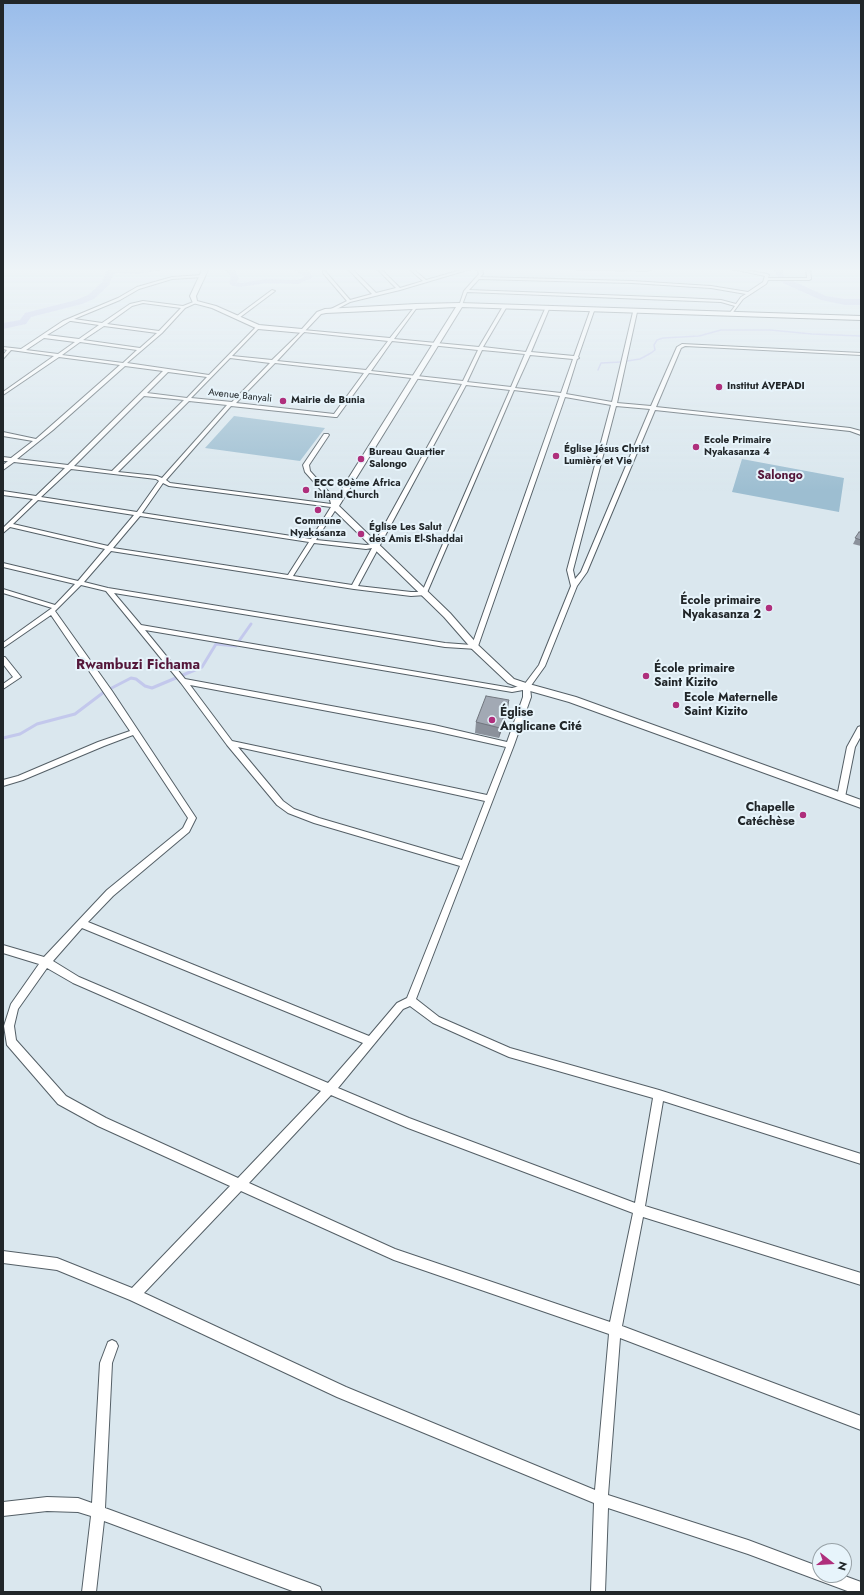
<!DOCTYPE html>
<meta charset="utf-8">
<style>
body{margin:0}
#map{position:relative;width:864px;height:1595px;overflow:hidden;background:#dae7ee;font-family:Jost,sans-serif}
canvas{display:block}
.frame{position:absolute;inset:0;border:4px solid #212629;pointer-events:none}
.north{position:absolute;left:812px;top:1543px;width:40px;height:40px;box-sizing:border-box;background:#e7f4fb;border:1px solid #98a2a7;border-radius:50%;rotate:107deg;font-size:11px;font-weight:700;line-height:16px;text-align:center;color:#212629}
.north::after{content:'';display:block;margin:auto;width:14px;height:18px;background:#af2f7c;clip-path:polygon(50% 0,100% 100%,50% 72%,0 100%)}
</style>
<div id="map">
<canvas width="864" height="1595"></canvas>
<div class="frame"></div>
<div class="north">N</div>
</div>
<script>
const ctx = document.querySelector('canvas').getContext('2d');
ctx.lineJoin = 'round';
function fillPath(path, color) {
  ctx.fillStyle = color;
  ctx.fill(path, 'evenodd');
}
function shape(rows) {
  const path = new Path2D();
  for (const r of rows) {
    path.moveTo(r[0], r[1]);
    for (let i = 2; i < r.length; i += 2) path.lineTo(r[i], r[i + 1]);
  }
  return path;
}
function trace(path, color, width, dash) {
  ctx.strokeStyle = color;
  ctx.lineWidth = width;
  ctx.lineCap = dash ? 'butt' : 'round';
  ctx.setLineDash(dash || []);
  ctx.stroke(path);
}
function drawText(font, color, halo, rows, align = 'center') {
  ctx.font = font + ' Jost,sans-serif';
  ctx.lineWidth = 4;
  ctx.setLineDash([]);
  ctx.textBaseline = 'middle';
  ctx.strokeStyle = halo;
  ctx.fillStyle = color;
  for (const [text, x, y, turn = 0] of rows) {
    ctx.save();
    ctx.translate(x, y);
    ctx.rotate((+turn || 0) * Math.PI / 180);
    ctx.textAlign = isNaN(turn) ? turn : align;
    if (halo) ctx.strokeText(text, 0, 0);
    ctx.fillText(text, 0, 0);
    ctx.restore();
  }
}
fillPath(shape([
 [234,416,325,428,300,461,205,448],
 [742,459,844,478,839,512,732,492]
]), '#9dbed1');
trace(shape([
 [627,361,640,359,651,353,655,350,654,345,657,340,663,338,699,336,721,330,770,330,812,334,861,336],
 [598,370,601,363,621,362]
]), '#c3c8ec', 1.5);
trace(shape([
 [239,641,251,624],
 [3,738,20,734,37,724,75,714,104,692,131,678,136,679,145,686,152,688,202,667,216,644,236,646]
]), '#c3c8ec', 3);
fillPath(shape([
 [147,268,164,268,160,270,138,274,116,273,113,275,109,285,94,299,82,304,31,317,26,324,3,329,3,323,20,320,25,313,76,300,88,295,102,282,106,272,111,269,138,270,147,268],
 [222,268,233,268,239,278,237,282,241,283,266,279,297,280,304,277,293,268,303,268,311,273,312,278,298,284,266,283,241,287,232,286,230,284,229,282,231,278,227,271,222,268],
 [773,268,781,268,785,277,791,280,826,296,845,299,861,299,861,305,845,305,821,300,785,284,779,280,773,268]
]), '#c3c8ec');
const street = shape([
 [3,268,7,268,3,269,3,268],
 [347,268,351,268,376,293,396,288,376,268,380,268,400,288,423,281,408,268,412,268,426,280,468,268,474,268,400,290,350,302,333,311,331,311,331,309,347,301,323,273,323,271,325,271,350,300,372,294,347,268],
 [475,268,479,268,482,270,483,274,480,277,632,281,711,286,748,292,763,282,765,276,727,268,735,268,767,274,769,275,768,278,807,278,806,268,810,268,811,279,809,280,768,280,766,284,743,299,731,315,729,314,735,306,721,302,467,292,462,305,459,306,464,291,479,274,478,271,475,268],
 [479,279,632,283,711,288,746,294,741,297,736,304,721,300,683,298,469,290,479,279],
 [573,268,646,269,653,268,647,271,575,269,573,268],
 [202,275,203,277,172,279,139,289,120,300,74,319,102,323,130,304,143,301,183,306,196,301,196,303,185,308,162,333,127,363,209,375,257,326,260,327,232,356,272,360,303,330,390,338,416,305,418,306,394,339,479,347,502,308,504,307,506,308,483,347,526,352,545,309,547,308,549,309,531,352,574,356,590,311,592,310,594,311,578,357,579,358,577,359,566,394,612,402,633,312,635,311,637,312,617,403,651,406,677,347,682,344,861,353,861,355,685,346,681,348,656,407,850,428,861,431,861,435,850,431,655,410,587,572,577,586,545,666,530,687,531,697,514,745,416,999,439,1017,510,1048,659,1090,861,1154,861,1164,663,1101,645,1206,861,1273,861,1285,643,1217,622,1326,861,1416,861,1430,620,1338,608,1495,748,1540,820,1567,820,1575,842,1575,861,1582,861,1592,850,1592,748,1554,608,1508,605,1592,591,1592,594,1503,337,1397,130,1300,57,1270,3,1263,3,1251,57,1258,132,1288,230,1186,98,1126,58,1104,7,1045,4,1026,11,1004,39,964,3,953,3,945,44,957,107,890,183,828,188,818,133,735,104,746,23,780,3,786,3,780,18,776,98,742,130,731,51,615,3,648,3,643,52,608,3,593,3,589,55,605,75,584,3,567,3,563,78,581,105,549,10,527,3,533,3,528,33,499,3,495,3,491,36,496,65,468,14,462,3,470,3,465,8,461,3,461,3,457,11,458,33,441,3,436,3,432,36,439,120,365,59,357,3,395,3,392,54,356,11,350,3,359,3,355,7,350,3,349,3,347,21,349,63,321,118,298,137,287,172,277,202,275],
 [143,303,181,308,159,331,107,324,132,306,143,303],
 [70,321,71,321,99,325,79,339,47,335,70,321],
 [104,326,157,333,140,348,83,340,104,326],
 [304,332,388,341,366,370,277,361,304,332],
 [44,338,75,342,58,354,26,350,44,338],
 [392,341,478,350,463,381,371,371,392,341],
 [80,342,137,350,123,363,62,355,80,342],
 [482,350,525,354,511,387,467,382,482,350],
 [530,355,573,359,561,393,515,388,530,355],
 [230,358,270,363,232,402,191,398,230,358],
 [275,363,364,373,334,414,236,403,275,363],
 [125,366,163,371,68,465,17,459,53,430,125,366],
 [168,372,207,377,187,398,147,393,168,372],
 [369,373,462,384,374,544,366,545,316,540,338,506,335,499,310,471,309,465,329,435,328,434,324,434,303,465,305,472,330,500,331,504,170,483,166,480,231,406,335,417,337,417,369,373],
 [466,385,510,390,422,592,411,592,358,586,466,385],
 [514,390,560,396,472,645,445,643,108,588,84,582,111,551,354,589,411,596,426,595,514,390],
 [144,396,184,400,112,471,74,466,144,396],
 [565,397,611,405,567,570,571,586,539,665,524,685,512,688,141,625,114,593,445,647,477,649,565,397],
 [189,401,227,405,162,478,157,476,118,472,189,401],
 [616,406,650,409,581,572,575,579,573,570,616,406],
 [71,469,156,479,159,481,137,512,41,497,71,469],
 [163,483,169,486,331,507,311,539,142,513,163,483],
 [38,500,134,515,108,546,13,524,38,500],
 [140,516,309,542,288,575,113,548,140,516],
 [314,543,366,549,372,548,352,585,293,576,314,543],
 [81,585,106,591,181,683,227,745,277,805,288,813,314,823,460,866,407,998,397,1003,369,1036,88,922,113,896,189,832,196,818,112,691,55,611,81,585],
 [145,630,512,692,523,690,523,697,507,742,434,725,185,679,145,630],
 [190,685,434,731,506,747,487,795,232,741,190,685],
 [238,747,485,801,462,860,319,818,294,809,283,801,238,747],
 [82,928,363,1043,328,1083,79,977,53,961,82,928],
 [47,968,73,983,321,1091,238,1178,106,1118,66,1096,16,1040,14,1026,18,1009,47,968],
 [410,1006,433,1023,509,1057,653,1098,635,1203,409,1118,338,1088,403,1009,410,1006],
 [331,1095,408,1128,633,1213,610,1322,395,1249,249,1183,331,1095],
 [241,1191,394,1260,609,1334,595,1490,346,1387,144,1293,241,1191],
 [272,290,275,291,239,318,237,318,237,316,272,290],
 [3,657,5,657,21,677,3,689,3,684,13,677,3,664,3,657],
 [861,726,861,736,855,747,845,797,841,800,837,797,847,747,858,727,861,726],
 [112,1340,116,1342,118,1346,112,1363,105,1508,315,1585,320,1587,322,1592,295,1592,104,1521,96,1592,82,1592,91,1516,78,1512,47,1511,3,1516,3,1502,47,1497,78,1498,92,1503,100,1363,108,1342,112,1340]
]);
const secondary = shape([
 [203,268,209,268,196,296,197,301,216,306,259,325,302,329,317,312,325,309,416,304,460,303,861,316,861,320,462,307,339,506,450,613,478,645,514,679,529,684,576,697,861,800,861,808,569,702,523,689,508,683,472,649,444,617,332,508,331,506,456,307,326,313,321,314,303,333,258,329,212,308,193,303,190,296,203,268]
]);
trace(street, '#545f66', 2);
trace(secondary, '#545f66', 2);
fillPath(street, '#fff');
fillPath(secondary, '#fff');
fillPath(shape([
 [859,532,861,532,861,546,853,544],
 [508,711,499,738,475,733,476,722]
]), '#8b919b');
fillPath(shape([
 [509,700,508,711,499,738,500,728]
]), '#71767e');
const building = shape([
 [859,532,861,532,861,540,855,538,859,532],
 [486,696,509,700,500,728,476,722,486,696]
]);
fillPath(building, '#a2a9b4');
trace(building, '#71767e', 1);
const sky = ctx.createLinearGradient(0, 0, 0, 491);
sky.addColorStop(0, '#99bcea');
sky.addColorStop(0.55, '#eef4f7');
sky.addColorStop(1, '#eef4f700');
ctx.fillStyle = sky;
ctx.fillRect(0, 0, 864, 491);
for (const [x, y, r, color] of [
 [719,387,4,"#af2f7c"],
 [283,401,4,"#af2f7c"],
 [696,447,4,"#af2f7c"],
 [556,456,4,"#af2f7c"],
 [361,459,4,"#af2f7c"],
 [306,490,4,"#af2f7c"],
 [318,510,4,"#af2f7c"],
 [361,534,4,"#af2f7c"],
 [769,608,4,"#af2f7c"],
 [646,676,4,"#af2f7c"],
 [676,705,4,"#af2f7c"],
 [492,720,4,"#af2f7c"],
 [803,815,4,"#af2f7c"]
]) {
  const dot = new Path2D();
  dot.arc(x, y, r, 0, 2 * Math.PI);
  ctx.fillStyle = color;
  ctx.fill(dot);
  trace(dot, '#e7f4fb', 1.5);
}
drawText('bold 10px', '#212629', '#e7f4fb', [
 ["Institut AVEPADI",727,387],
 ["Mairie de Bunia",291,401],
 ["Ecole Primaire",704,441],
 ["Nyakasanza 4",704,453],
 ["Église Jésus Christ",564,450],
 ["Lumière et Vie",564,462],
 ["Bureau Quartier",369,453],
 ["Salongo",369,465],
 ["ECC 80ème Africa",314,484],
 ["Inland Church",314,496],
 ["Commune",318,522,"center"],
 ["Nyakasanza",318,534,"center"],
 ["Église Les Salut",369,528],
 ["des Amis El-Shaddai",369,540]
], 'left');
drawText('10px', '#212629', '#e7f4fb', [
 ["Avenue Banyali",240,396,6]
]);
drawText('bold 12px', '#55183b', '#e7f4fb', [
 ["Salongo",780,476]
]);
drawText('bold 12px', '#212629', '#e7f4fb', [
 ["École primaire",761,601,"right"],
 ["Nyakasanza 2",761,615,"right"],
 ["École primaire",654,669],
 ["Saint Kizito",654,683],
 ["Ecole Maternelle",684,698],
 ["Saint Kizito",684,712],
 ["Église",500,713],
 ["Anglicane Cité",500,727],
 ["Chapelle",795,808,"right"],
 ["Catéchèse",795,822,"right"]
], 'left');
drawText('bold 14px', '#55183b', '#e7f4fb', [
 ["Rwambuzi Fichama",138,666]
]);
</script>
